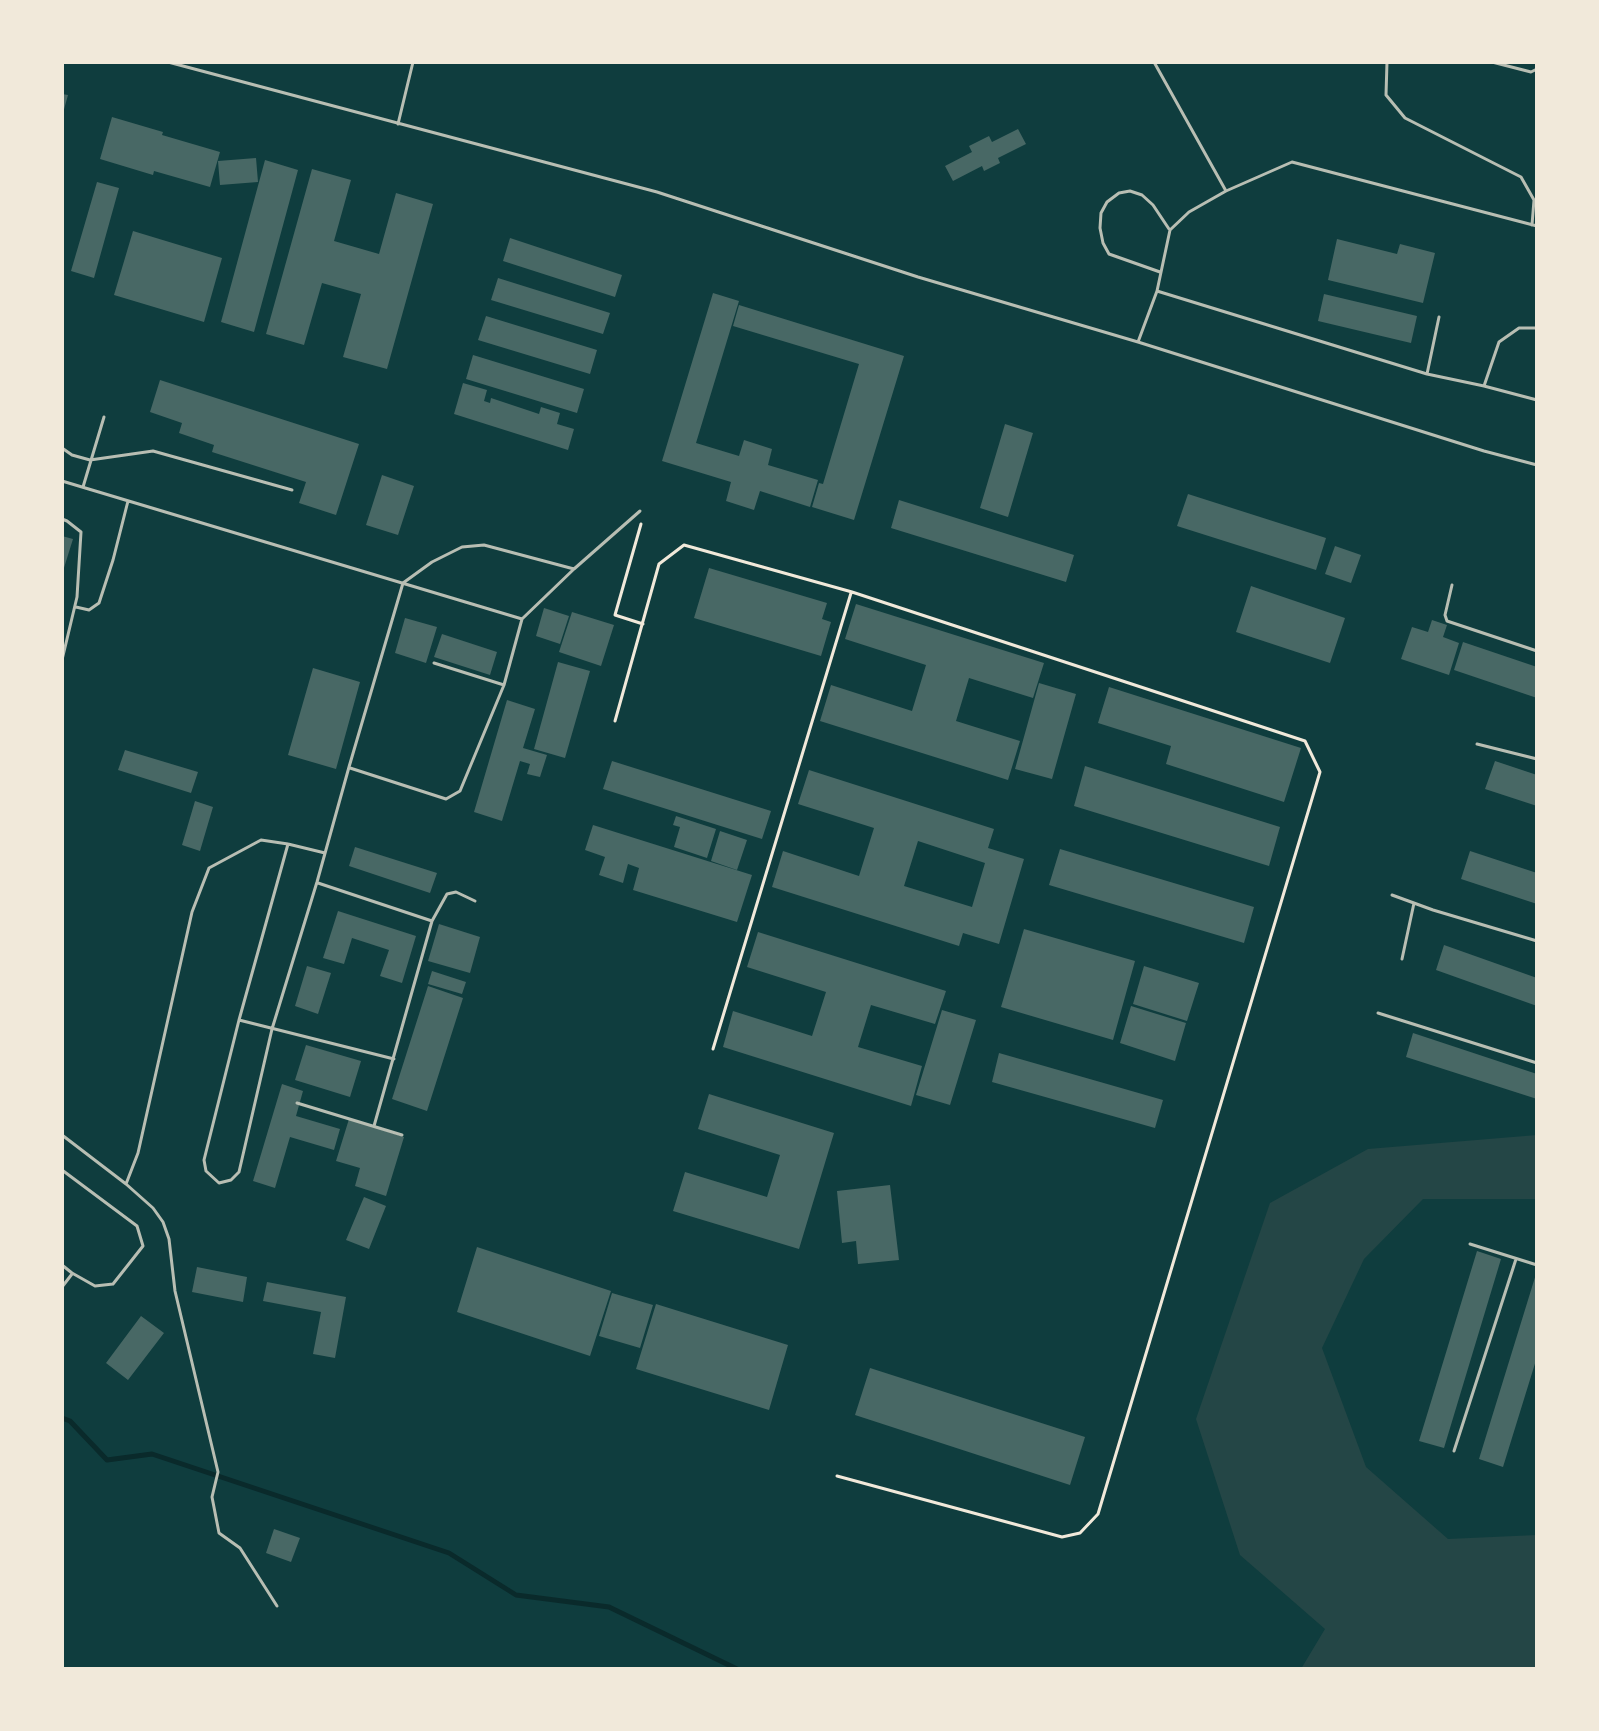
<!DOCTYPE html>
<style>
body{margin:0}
#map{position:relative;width:1599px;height:1731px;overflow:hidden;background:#0f3d3e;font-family:"DejaVu Sans",sans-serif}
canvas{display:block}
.frame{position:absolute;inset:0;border:64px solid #f1e9da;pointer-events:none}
</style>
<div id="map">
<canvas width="1599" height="1731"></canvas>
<div class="frame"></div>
</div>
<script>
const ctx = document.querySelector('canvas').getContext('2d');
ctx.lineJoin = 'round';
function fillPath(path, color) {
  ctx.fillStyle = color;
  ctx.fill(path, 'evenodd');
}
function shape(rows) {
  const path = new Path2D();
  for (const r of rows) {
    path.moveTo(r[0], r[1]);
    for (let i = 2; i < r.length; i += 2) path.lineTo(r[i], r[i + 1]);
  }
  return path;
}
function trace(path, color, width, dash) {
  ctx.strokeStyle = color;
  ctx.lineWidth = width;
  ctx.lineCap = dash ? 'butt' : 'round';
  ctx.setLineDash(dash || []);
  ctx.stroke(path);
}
fillPath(shape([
 [1537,1135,1537,1199,1423,1199,1364,1259,1322,1348,1366,1467,1448,1539,1537,1535,1537,1669,1301,1669,1325,1629,1240,1555,1196,1419,1270,1203,1368,1149]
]), '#244646');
trace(shape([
 [62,1418,70,1421,107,1460,152,1454,449,1553,516,1595,609,1607,737,1669]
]), '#0a2a2b', 5);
fillPath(shape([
 [62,94,68,95,63,113,62,113],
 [112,117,163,132,162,135,220,152,210,187,154,171,153,175,100,159],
 [1018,129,1026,144,998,158,1000,163,984,171,982,166,953,181,945,166,972,152,969,146,989,136,992,142],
 [256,158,258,182,220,185,218,161],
 [265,160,298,170,254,332,221,322],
 [312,169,351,180,334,241,379,254,396,193,433,204,387,369,343,357,361,294,322,283,304,345,266,334],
 [97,182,119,188,94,278,71,271],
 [133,231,222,258,204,322,114,295],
 [510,238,622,275,615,297,503,261],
 [1337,239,1397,254,1400,244,1435,253,1423,303,1328,280],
 [498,278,610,313,603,334,491,300],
 [713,293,739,301,696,443,739,456,744,440,772,449,768,465,818,480,810,507,760,491,754,510,726,501,731,482,662,461],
 [1324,294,1417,316,1411,343,1318,321],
 [739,305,904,356,854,520,812,507,819,483,823,484,859,364,733,326],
 [486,316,597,350,590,374,478,340],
 [473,355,584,389,577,413,466,379],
 [160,380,359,444,336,515,299,503,306,482,212,452,214,445,179,433,182,423,150,412],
 [463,383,487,390,484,401,490,403,491,398,539,414,541,407,560,413,557,424,574,429,568,450,454,414],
 [1005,424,1033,433,1008,517,980,508],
 [382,475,414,486,398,535,366,525],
 [1188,494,1326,538,1316,570,1177,526],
 [899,500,1074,555,1066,582,891,528],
 [62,536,73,539,63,571,62,571],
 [1335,546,1361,555,1351,583,1325,574],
 [709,568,827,603,822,619,831,622,821,656,694,618],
 [1251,586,1345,618,1330,663,1236,632],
 [856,604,1044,663,1033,698,969,678,956,721,1020,741,1008,780,820,721,831,685,912,711,926,665,845,639],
 [544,608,569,616,560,644,536,636],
 [572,612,614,625,601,666,559,652],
 [405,618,437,627,426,663,395,653],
 [1432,620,1447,625,1443,637,1459,643,1449,675,1401,659,1412,627,1428,632],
 [442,634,497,652,490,675,434,657],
 [1463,642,1537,667,1537,698,1454,670],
 [558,662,590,671,565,758,534,749],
 [313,668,360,682,336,769,288,755],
 [1039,683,1076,694,1052,779,1015,769],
 [1109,687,1301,748,1284,802,1166,764,1171,746,1098,723],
 [507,700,535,709,523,748,547,755,540,777,527,774,530,764,520,761,502,821,474,812],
 [125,750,198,772,191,793,118,770],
 [612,761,771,811,762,839,603,789],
 [1495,761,1537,775,1537,806,1485,789],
 [1085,766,1280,827,1269,866,1074,806],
 [809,770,994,829,988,848,1024,859,999,944,963,933,959,946,772,887,783,851,859,876,874,828,798,804],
 [918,841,985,863,972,907,904,886],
 [195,801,213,807,200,851,182,845],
 [676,816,716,829,707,858,674,847,680,827,673,825],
 [593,825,752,875,737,922,633,890,639,868,628,864,623,883,599,875,605,857,585,850],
 [720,831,747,840,737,870,711,861],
 [355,847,437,873,430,893,349,866],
 [1060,849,1254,907,1244,943,1049,885],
 [1470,851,1537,873,1537,904,1461,879],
 [338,911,416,936,402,983,380,976,389,950,352,938,344,964,323,958],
 [439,924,480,937,470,973,428,961],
 [1024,929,1135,961,1113,1040,1001,1007],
 [758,932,946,991,935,1024,871,1005,858,1047,922,1066,911,1106,723,1047,733,1011,812,1036,826,992,747,967],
 [1444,945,1537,978,1537,1006,1436,970],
 [307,966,331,973,318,1014,295,1006],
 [1144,966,1199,983,1187,1021,1133,1004],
 [432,971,466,982,462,994,428,984],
 [428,986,463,998,427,1111,392,1099],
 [1131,1006,1186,1023,1175,1061,1120,1043],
 [942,1010,976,1020,950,1105,916,1095],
 [1413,1033,1537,1074,1537,1099,1406,1057],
 [306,1045,361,1061,350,1097,295,1080],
 [999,1053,1163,1100,1155,1128,992,1082],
 [282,1084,303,1091,296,1116,340,1129,334,1150,290,1137,275,1188,253,1181],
 [709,1094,834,1133,799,1249,673,1211,685,1172,767,1197,780,1155,698,1129],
 [349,1119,404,1137,386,1196,355,1186,360,1168,336,1161],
 [890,1185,899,1260,858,1264,856,1241,842,1243,837,1191],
 [364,1197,386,1206,369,1249,346,1240],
 [477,1247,611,1291,590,1356,457,1312],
 [1477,1251,1501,1259,1444,1448,1419,1441],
 [197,1267,247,1277,243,1302,192,1292],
 [1536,1274,1537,1357,1503,1467,1479,1459],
 [267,1282,346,1297,335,1358,313,1354,321,1312,263,1301],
 [612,1293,653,1305,640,1348,599,1336],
 [656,1304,788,1345,769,1410,636,1369],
 [141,1316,164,1333,128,1380,106,1363],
 [870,1368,1085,1437,1070,1485,855,1415],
 [274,1529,300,1538,291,1562,266,1553]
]), '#486865');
trace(shape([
 [641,524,615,615,643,624],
 [615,721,659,564,684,545,852,592,1305,741,1320,772,1098,1514,1080,1533,1062,1537,837,1476],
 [713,1049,851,593]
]), '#f1e9da', 3);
trace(shape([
 [168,62,657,192,918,277,1138,342,1484,451,1537,465],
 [1154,62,1226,191],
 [1387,62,1386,95,1405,118,1521,177,1534,200,1532,225],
 [1492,62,1531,72,1537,69],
 [398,124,413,62],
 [1160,272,1109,254,1103,243,1100,228,1101,213,1107,202,1119,193,1130,191,1142,195,1153,205,1169,229],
 [1157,291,1427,374,1484,386,1537,400],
 [1138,342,1157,291,1170,230,1189,212,1226,191,1292,162,1537,226],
 [1427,374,1439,317],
 [1484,386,1499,342,1519,328,1537,328],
 [62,448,72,455,90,460,153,451,292,490],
 [62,481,522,619],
 [83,487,104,417],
 [62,519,67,521,81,532,77,597,62,660],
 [1452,585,1445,615,1447,621,1537,651],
 [76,607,89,610,99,603,113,560,128,501],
 [434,663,504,685],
 [1477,744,1537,759],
 [350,768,446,799,460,791,504,685,522,619,574,569,640,511],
 [288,844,239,1020,204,1160,206,1171,219,1183,231,1180,239,1172,272,1029,317,882,349,767,403,583,432,562,462,547,484,545,574,569],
 [318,883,432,921],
 [1392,895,1433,910,1537,941],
 [1402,959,1414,903],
 [1378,1013,1537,1063],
 [239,1020,394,1059],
 [297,1103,402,1135],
 [374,1126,432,921,447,894,456,892,475,901],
 [62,1135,126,1184,153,1208,163,1222,169,1239,175,1291,218,1472,212,1497,219,1533,240,1548,277,1606],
 [62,1170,137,1226,143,1246,113,1284,95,1286,72,1273,62,1265],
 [126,1184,138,1153,192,912,209,868,261,840,288,844,325,853],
 [1470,1244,1537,1265],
 [62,1287,72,1274],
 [1454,1451,1516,1259]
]), '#b8beb3', 3);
</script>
